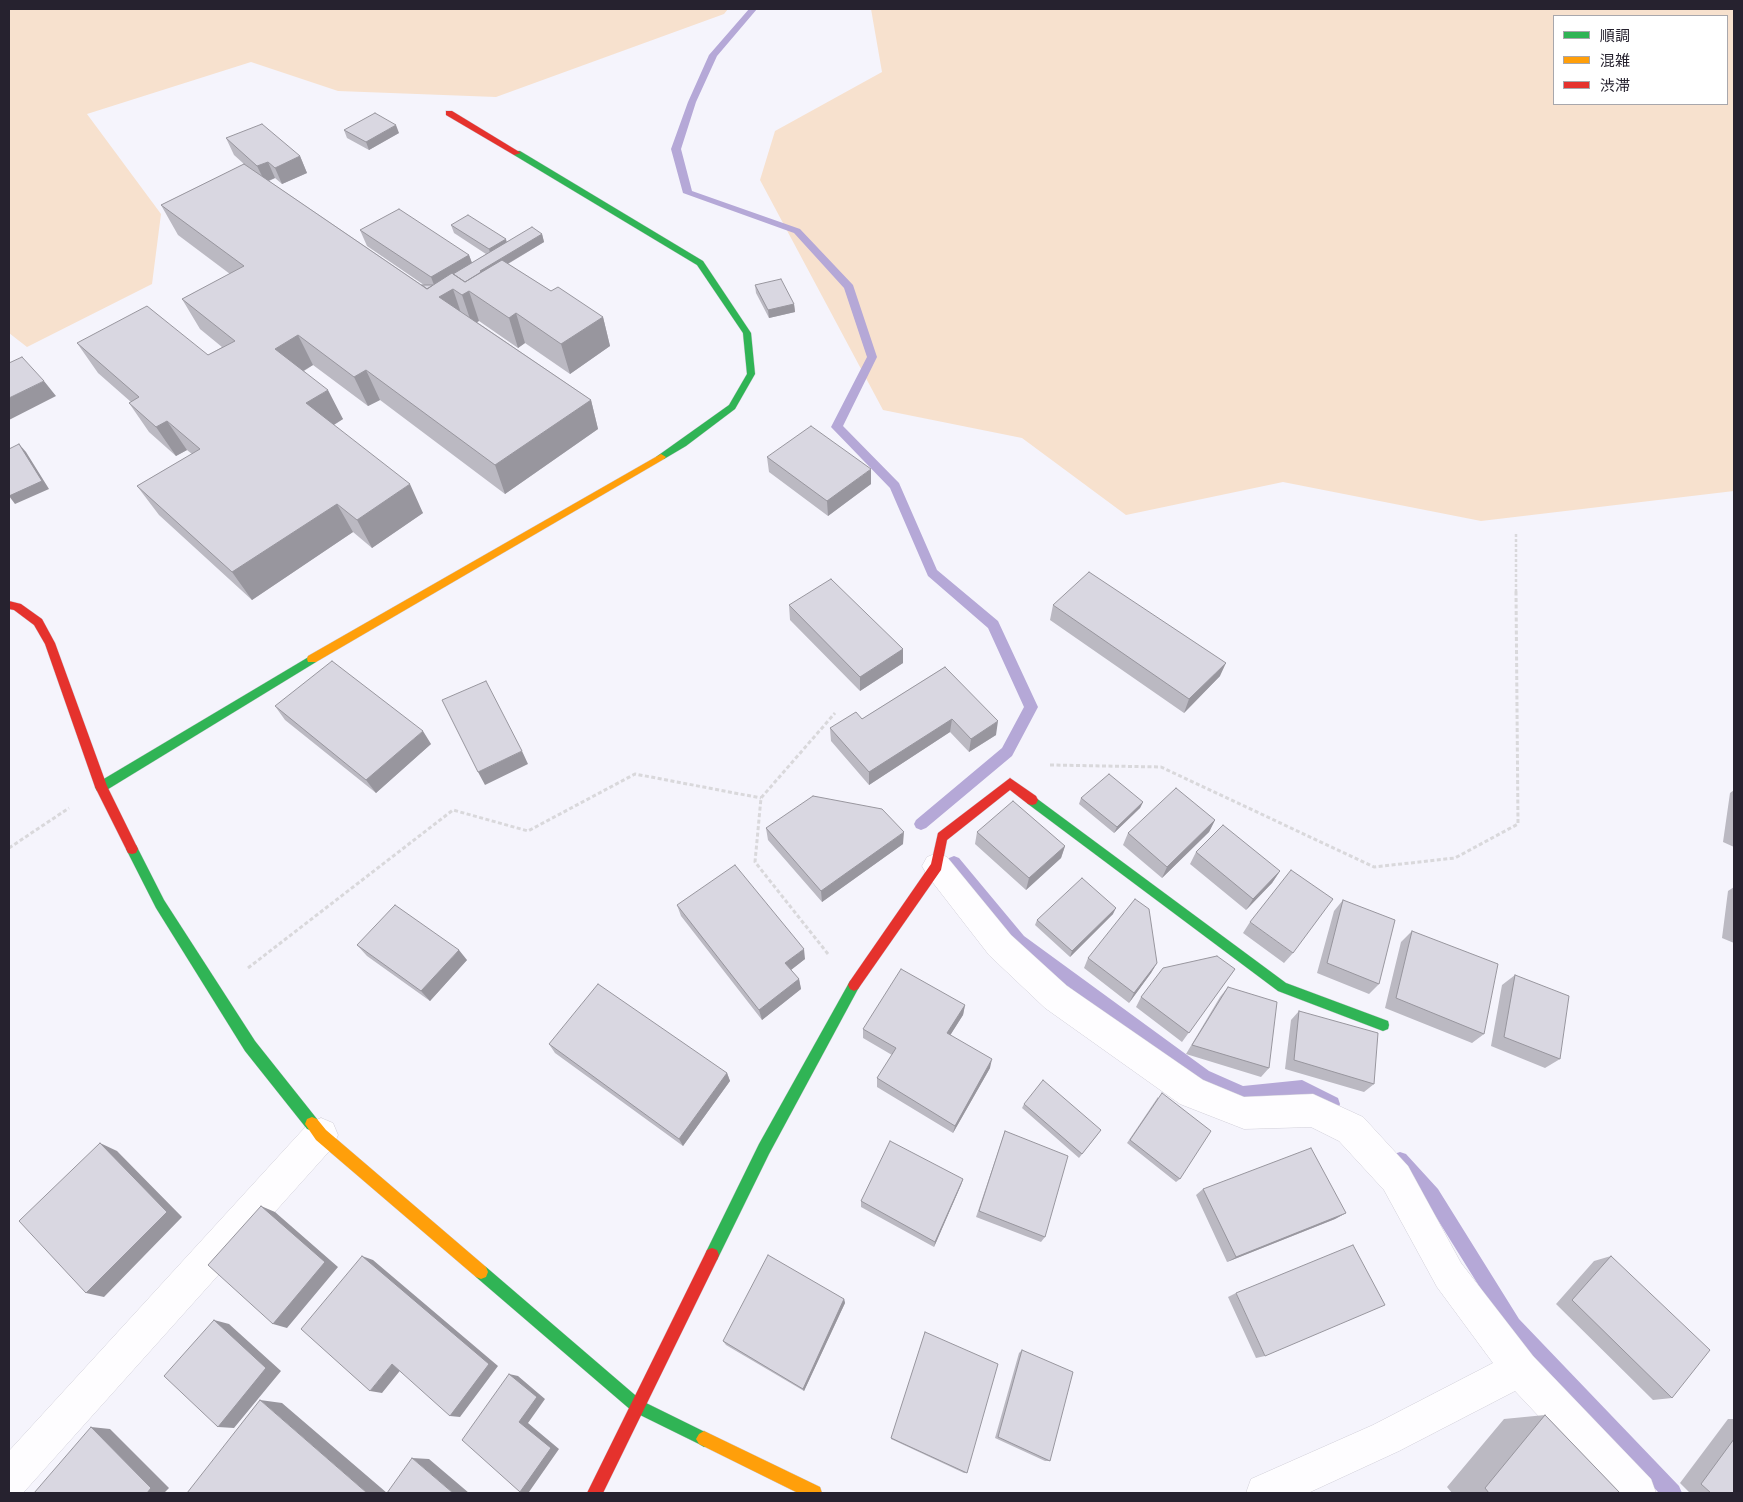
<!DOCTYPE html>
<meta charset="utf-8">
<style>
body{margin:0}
#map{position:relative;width:1743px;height:1502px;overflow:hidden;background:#f5f4fc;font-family:"Golos Text","Noto Sans JP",sans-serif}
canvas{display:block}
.frame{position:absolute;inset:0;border:10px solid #26222f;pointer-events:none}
.legend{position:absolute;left:1553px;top:15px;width:175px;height:90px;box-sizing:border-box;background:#fff;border:1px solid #a8a7ac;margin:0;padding:6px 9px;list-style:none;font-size:15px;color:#26222f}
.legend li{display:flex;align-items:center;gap:10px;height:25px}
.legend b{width:25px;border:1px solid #a8a7ac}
</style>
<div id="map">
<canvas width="1743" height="1502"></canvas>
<div class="frame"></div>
<ul class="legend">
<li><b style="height:6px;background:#30b455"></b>順調</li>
<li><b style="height:6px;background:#ff9f0a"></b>混雑</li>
<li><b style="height:6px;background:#e5322d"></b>渋滞</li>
</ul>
</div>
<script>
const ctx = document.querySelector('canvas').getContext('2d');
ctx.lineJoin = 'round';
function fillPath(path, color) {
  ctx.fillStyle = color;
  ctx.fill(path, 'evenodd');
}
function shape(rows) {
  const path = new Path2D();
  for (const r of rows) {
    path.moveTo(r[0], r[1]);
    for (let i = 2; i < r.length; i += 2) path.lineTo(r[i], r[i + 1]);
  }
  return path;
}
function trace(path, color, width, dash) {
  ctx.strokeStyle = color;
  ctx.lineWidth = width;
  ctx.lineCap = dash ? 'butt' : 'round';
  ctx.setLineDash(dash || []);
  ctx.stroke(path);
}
fillPath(shape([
 [9,9,728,9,724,14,496,97,338,91,251,62,87,114,161,214,152,284,27,347,9,333],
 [871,9,1734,9,1734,491,1481,521,1283,482,1126,515,1022,438,883,410,760,180,775,131,882,72],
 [1554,16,1727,16,1727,104,1554,104]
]), '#f7e1ce');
fillPath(shape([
 [749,9,757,9,717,56,696,102,681,149,692,191,800,229,853,285,877,357,843,426,899,483,937,570,998,621,1038,707,1012,756,926,828,921,830,916,828,914,824,916,820,1002,748,1024,707,988,628,928,576,890,488,831,427,867,357,844,288,794,233,683,193,671,149,688,102,709,55,749,9],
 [954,856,959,858,1024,936,1209,1071,1243,1086,1302,1080,1338,1098,1340,1104,1338,1110,1332,1112,1301,1096,1243,1102,1197,1083,1014,946,949,868,947,863,949,858,954,856],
 [1400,1152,1406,1154,1438,1189,1519,1319,1679,1486,1682,1493,1659,1493,1507,1331,1426,1201,1394,1166,1392,1160,1394,1154,1400,1152]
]), '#b5a8d7');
const street = shape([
 [937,853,947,857,1011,935,1067,986,1203,1080,1244,1097,1313,1094,1363,1117,1408,1166,1461,1263,1533,1356,1651,1479,1656,1493,1611,1493,1515,1391,1399,1451,1308,1493,1246,1493,1251,1479,1373,1425,1493,1363,1437,1287,1384,1190,1339,1141,1311,1127,1244,1129,1180,1104,1045,1008,989,955,927,875,922,866,927,857,937,853],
 [321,1118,333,1123,338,1135,333,1147,23,1493,9,1493,9,1451,309,1123,321,1118]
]);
const fast = shape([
 [514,151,520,151,703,261,751,333,755,374,735,409,686,446,664,459,658,459,656,457,729,405,747,374,743,333,697,265,514,155,514,151],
 [312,655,316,656,317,659,316,662,105,791,101,792,97,791,95,787,97,783,312,655],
 [1032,795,1286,983,1388,1021,1389,1025,1388,1029,1383,1031,1278,991,1028,804,1026,800,1028,796,1032,795],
 [132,844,136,845,164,900,255,1041,317,1119,319,1124,317,1129,312,1131,307,1129,245,1051,156,908,126,849,128,845,132,844],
 [854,979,858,981,860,985,858,989,769,1154,717,1260,712,1262,707,1260,705,1255,707,1250,759,1144,850,981,854,979],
 [481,1265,486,1267,642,1401,709,1434,712,1439,709,1444,704,1447,699,1444,632,1411,476,1277,474,1272,476,1267,481,1265]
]);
const slow = shape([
 [661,454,666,457,664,459,316,662,308,662,307,659,308,656,661,454],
 [312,1117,317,1119,326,1130,486,1267,488,1272,486,1277,481,1279,476,1277,316,1140,305,1124,307,1119,312,1117],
 [704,1431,820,1487,822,1493,798,1493,699,1444,696,1439,699,1434,704,1431]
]);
const jam = shape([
 [446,111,452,111,521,153,514,155,446,115,446,111],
 [9,601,21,604,42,619,55,643,107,786,138,849,136,853,132,854,128,853,95,787,45,644,34,625,14,610,9,609,9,601],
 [1010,778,1036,796,1038,800,1036,804,1032,805,1028,804,1010,790,947,840,941,870,858,989,854,991,850,989,848,985,850,981,931,864,938,833,1010,778],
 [712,1248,717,1250,719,1255,717,1260,603,1493,587,1493,707,1250,712,1248]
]);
trace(street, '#d1cfd9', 1);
trace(fast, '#d1cfd9', 1);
trace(slow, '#d1cfd9', 1);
trace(jam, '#d1cfd9', 1);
trace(shape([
 [1516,534,1516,592]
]), '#d9d8db', 2.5, [3, 2]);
trace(shape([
 [1050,765,1161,767,1374,867,1455,858,1518,824,1516,591],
 [9,848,69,808],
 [828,954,755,862,761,798,835,713],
 [248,968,453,810,528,831,635,774,761,798]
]), '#d9d8db', 3, [4, 2.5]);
fillPath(street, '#fefdff');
fillPath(fast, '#30b455');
fillPath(slow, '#ff9f0a');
fillPath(jam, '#e5322d');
fillPath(shape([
 [344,130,399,133,369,150,347,138],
 [226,138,300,156,307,173,282,184,275,178,269,181,422,285,424,285,367,246,360,230,469,255,472,263,486,254,454,233,451,225,507,242,542,234,544,242,508,264,551,291,603,317,610,346,570,374,525,343,518,348,479,321,477,322,591,400,598,429,505,494,380,400,368,406,313,365,304,371,343,419,334,425,423,513,372,548,353,532,252,600,159,515,137,486,192,454,187,450,176,456,149,432,129,403,131,402,98,373,77,343,208,355,222,347,200,329,182,299,230,274,178,235,161,205,244,164,234,155],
 [755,285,794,304,795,312,769,318,756,293],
 [767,457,871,484,828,516,769,472],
 [789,605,903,649,903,663,860,691,790,620],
 [1053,605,1220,676,1184,713,1050,620],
 [945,667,996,735,969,752,950,732,869,785,831,741,830,728,862,719],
 [275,706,431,744,376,793,285,720],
 [1734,790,1734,847,1723,842,1730,793],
 [1081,798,1143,802,1140,808,1114,833,1079,804],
 [1215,820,1209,832,1162,878,1123,845,1128,833],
 [766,828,903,844,822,902,768,840],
 [977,832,1065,846,1061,858,1026,890,975,844],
 [1196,852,1280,871,1272,883,1246,910,1190,864],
 [1734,887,1734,943,1722,938,1728,891],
 [1343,900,1379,984,1369,994,1317,973,1334,911],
 [677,905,805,959,791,970,799,979,801,989,762,1020,681,916],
 [1113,914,1070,957,1035,925,1037,920],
 [1250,922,1293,953,1284,963,1243,933],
 [1412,931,1484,1034,1472,1043,1385,1008,1401,942],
 [357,945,467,960,430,1001,367,956],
 [1088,958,1157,963,1151,973,1129,1003,1084,968],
 [1235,969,1182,1042,1136,1007,1141,997],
 [1515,975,1560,1059,1545,1068,1491,1046,1502,985],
 [1228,987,1269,1068,1261,1077,1186,1054,1220,997],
 [965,1005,963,1015,950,1035,990,1068,953,1133,877,1087,877,1078,892,1055,863,1038,863,1029],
 [1299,1011,1374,1084,1364,1092,1285,1069,1291,1020],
 [549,1044,727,1073,730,1081,683,1146,555,1053],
 [1158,1097,1180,1179,1176,1182,1127,1143],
 [1024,1104,1101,1130,1079,1158,1022,1108],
 [1005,1131,1045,1237,1041,1242,976,1217],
 [963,1179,961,1185,934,1247,861,1207,861,1201],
 [1203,1189,1346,1213,1335,1219,1227,1262,1196,1195],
 [1611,1256,1672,1398,1653,1400,1556,1304,1594,1261],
 [1236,1293,1265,1356,1256,1358,1228,1297],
 [844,1299,845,1303,804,1391,726,1345,723,1341],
 [925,1332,967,1473,964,1473,891,1439],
 [1022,1350,1050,1461,1045,1461,995,1438,1019,1353],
 [1545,1415,1620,1493,1452,1493,1447,1487,1504,1419],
 [1728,1419,1734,1419,1734,1493,1690,1493,1680,1483]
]), '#bbb9c2');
fillPath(shape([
 [396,125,399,133,369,150,366,142],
 [300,156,307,173,282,184,275,168],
 [268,162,275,178,265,182,257,166],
 [542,234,544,242,482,279,480,271],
 [506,239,508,247,491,257,489,249],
 [469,255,475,271,437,293,431,277],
 [453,289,463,319,439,297],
 [469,291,479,321,472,325,462,295],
 [794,304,795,312,769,318,768,310],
 [516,313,525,343,518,348,509,318],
 [603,317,610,346,570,374,561,344],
 [298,335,313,365,291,378,275,349],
 [366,370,380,400,368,406,354,377],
 [44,381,56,396,9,420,9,398],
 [328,390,343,419,322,432,306,403],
 [591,400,598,429,505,494,495,465],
 [167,421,187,450,176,456,156,427],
 [19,444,26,452,49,489,15,504,9,496],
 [871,469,871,484,828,516,827,501],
 [410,484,423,513,372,548,357,520],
 [337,504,353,532,252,600,232,572],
 [903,649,903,663,860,691,860,677],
 [1226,663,1220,676,1184,713,1189,699],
 [952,719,950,732,869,785,869,772],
 [998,721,996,735,969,752,971,739],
 [423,731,431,744,376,793,366,780],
 [522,751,528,764,485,785,478,772],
 [1143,802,1140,808,1114,833,1117,827],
 [1215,820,1209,832,1162,878,1167,867],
 [904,832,903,844,822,902,821,891],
 [1065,846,1061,858,1026,890,1029,878],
 [1280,871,1272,883,1246,910,1253,899],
 [1116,908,1113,914,1070,957,1072,951],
 [804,949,805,959,787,973,785,963],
 [459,950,467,960,430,1001,421,991],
 [1157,963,1151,973,1129,1003,1134,993],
 [799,979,801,989,762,1020,759,1010],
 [965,1005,963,1015,946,1042,947,1033],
 [992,1059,990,1068,953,1133,955,1126],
 [727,1073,730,1081,683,1146,679,1139],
 [100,1143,117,1151,182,1217,104,1297,86,1293],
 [963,1179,961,1185,934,1247,935,1242],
 [261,1206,275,1212,338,1267,287,1328,273,1324],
 [1346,1213,1335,1219,1227,1262,1236,1257],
 [362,1256,373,1260,498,1366,460,1417,450,1416],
 [844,1299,845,1303,804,1391,803,1389],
 [214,1320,229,1324,281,1371,234,1428,218,1427],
 [392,1364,403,1367,382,1393,370,1391],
 [509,1374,518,1376,545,1399,528,1423,559,1449,529,1492,520,1492,519,1422],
 [260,1400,282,1403,387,1493,367,1493],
 [91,1427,110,1429,169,1488,164,1493,147,1493],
 [412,1458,429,1459,469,1493,453,1493]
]), '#98969e');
const building = shape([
 [375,113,396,125,366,142,344,130,375,113],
 [262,124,300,156,275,168,268,162,257,166,226,138,262,124],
 [244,164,427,289,452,273,465,282,502,260,551,291,558,287,603,317,561,344,516,313,509,318,469,291,462,295,453,289,439,297,591,400,495,465,366,370,354,377,298,335,275,349,328,390,306,403,410,484,357,520,337,504,232,572,137,486,200,449,167,421,156,427,129,403,139,397,77,343,147,306,208,355,235,341,182,299,244,266,161,205,244,164],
 [399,209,469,255,431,277,360,230,399,209],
 [468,215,506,239,489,249,451,225,468,215],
 [532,227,542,234,480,271,481,272,465,282,453,274,532,227],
 [781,279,794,304,768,310,755,285,781,279],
 [422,285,433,285,427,289,422,285],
 [22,357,44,381,9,398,9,363,22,357],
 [811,426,871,469,827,501,767,457,811,426],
 [19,444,42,481,9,496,9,449,19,444],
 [1089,572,1226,663,1189,699,1053,605,1089,572],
 [831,579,903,649,860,677,789,605,831,579],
 [332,661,423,731,366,780,275,706,332,661],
 [945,667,998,721,971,739,952,719,869,772,830,728,856,712,862,719,945,667],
 [486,681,522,751,478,772,442,700,486,681],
 [1109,774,1143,802,1117,827,1081,798,1109,774],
 [1176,788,1215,820,1167,867,1128,833,1176,788],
 [813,796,882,809,904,832,821,891,766,828,813,796],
 [1013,801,1065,846,1029,878,977,832,1013,801],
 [1223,825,1280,871,1253,899,1196,852,1223,825],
 [735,865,804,949,785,963,799,979,759,1010,677,905,735,865],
 [1291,870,1333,899,1293,953,1250,922,1291,870],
 [1082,878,1116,908,1072,951,1037,920,1082,878],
 [1135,899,1149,909,1157,963,1134,993,1088,958,1135,899],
 [1343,900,1395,920,1379,984,1327,963,1343,900],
 [395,905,459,950,421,991,357,945,395,905],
 [1412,931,1498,964,1484,1034,1396,998,1412,931],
 [1217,956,1235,969,1189,1033,1141,997,1163,968,1217,956],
 [901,969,965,1005,947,1033,992,1059,955,1126,877,1078,896,1048,863,1029,901,969],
 [1515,975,1569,996,1560,1059,1504,1037,1515,975],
 [598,984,727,1073,679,1139,549,1044,598,984],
 [1228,987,1277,1002,1269,1068,1192,1045,1228,987],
 [1299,1011,1378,1033,1374,1084,1294,1060,1299,1011],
 [1043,1080,1101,1130,1082,1154,1024,1104,1043,1080],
 [1162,1093,1211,1131,1180,1179,1130,1140,1162,1093],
 [1005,1131,1068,1156,1045,1237,979,1211,1005,1131],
 [890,1141,963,1179,935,1242,861,1201,890,1141],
 [100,1143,167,1212,86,1293,19,1221,100,1143],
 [1311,1148,1346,1213,1236,1257,1203,1189,1311,1148],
 [261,1206,325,1262,273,1324,208,1265,261,1206],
 [1353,1245,1385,1305,1265,1356,1236,1293,1353,1245],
 [768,1255,844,1299,803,1389,723,1341,768,1255],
 [362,1256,489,1364,450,1416,392,1364,370,1391,301,1329,362,1256],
 [1611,1256,1710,1350,1672,1398,1572,1300,1611,1256],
 [214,1320,266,1368,218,1427,164,1376,214,1320],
 [925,1332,998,1364,967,1473,891,1438,925,1332],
 [1022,1350,1073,1372,1050,1461,998,1437,1022,1350],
 [509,1374,537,1397,519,1422,551,1448,520,1492,462,1440,509,1374],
 [260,1400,367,1493,187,1493,260,1400],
 [1545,1415,1620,1493,1489,1493,1485,1488,1545,1415],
 [91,1427,151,1488,147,1493,34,1493,91,1427],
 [1734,1439,1734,1493,1711,1493,1701,1484,1734,1439],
 [412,1458,453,1493,387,1493,412,1458]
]);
fillPath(building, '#d9d7e1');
trace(building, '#98969e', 1);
</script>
